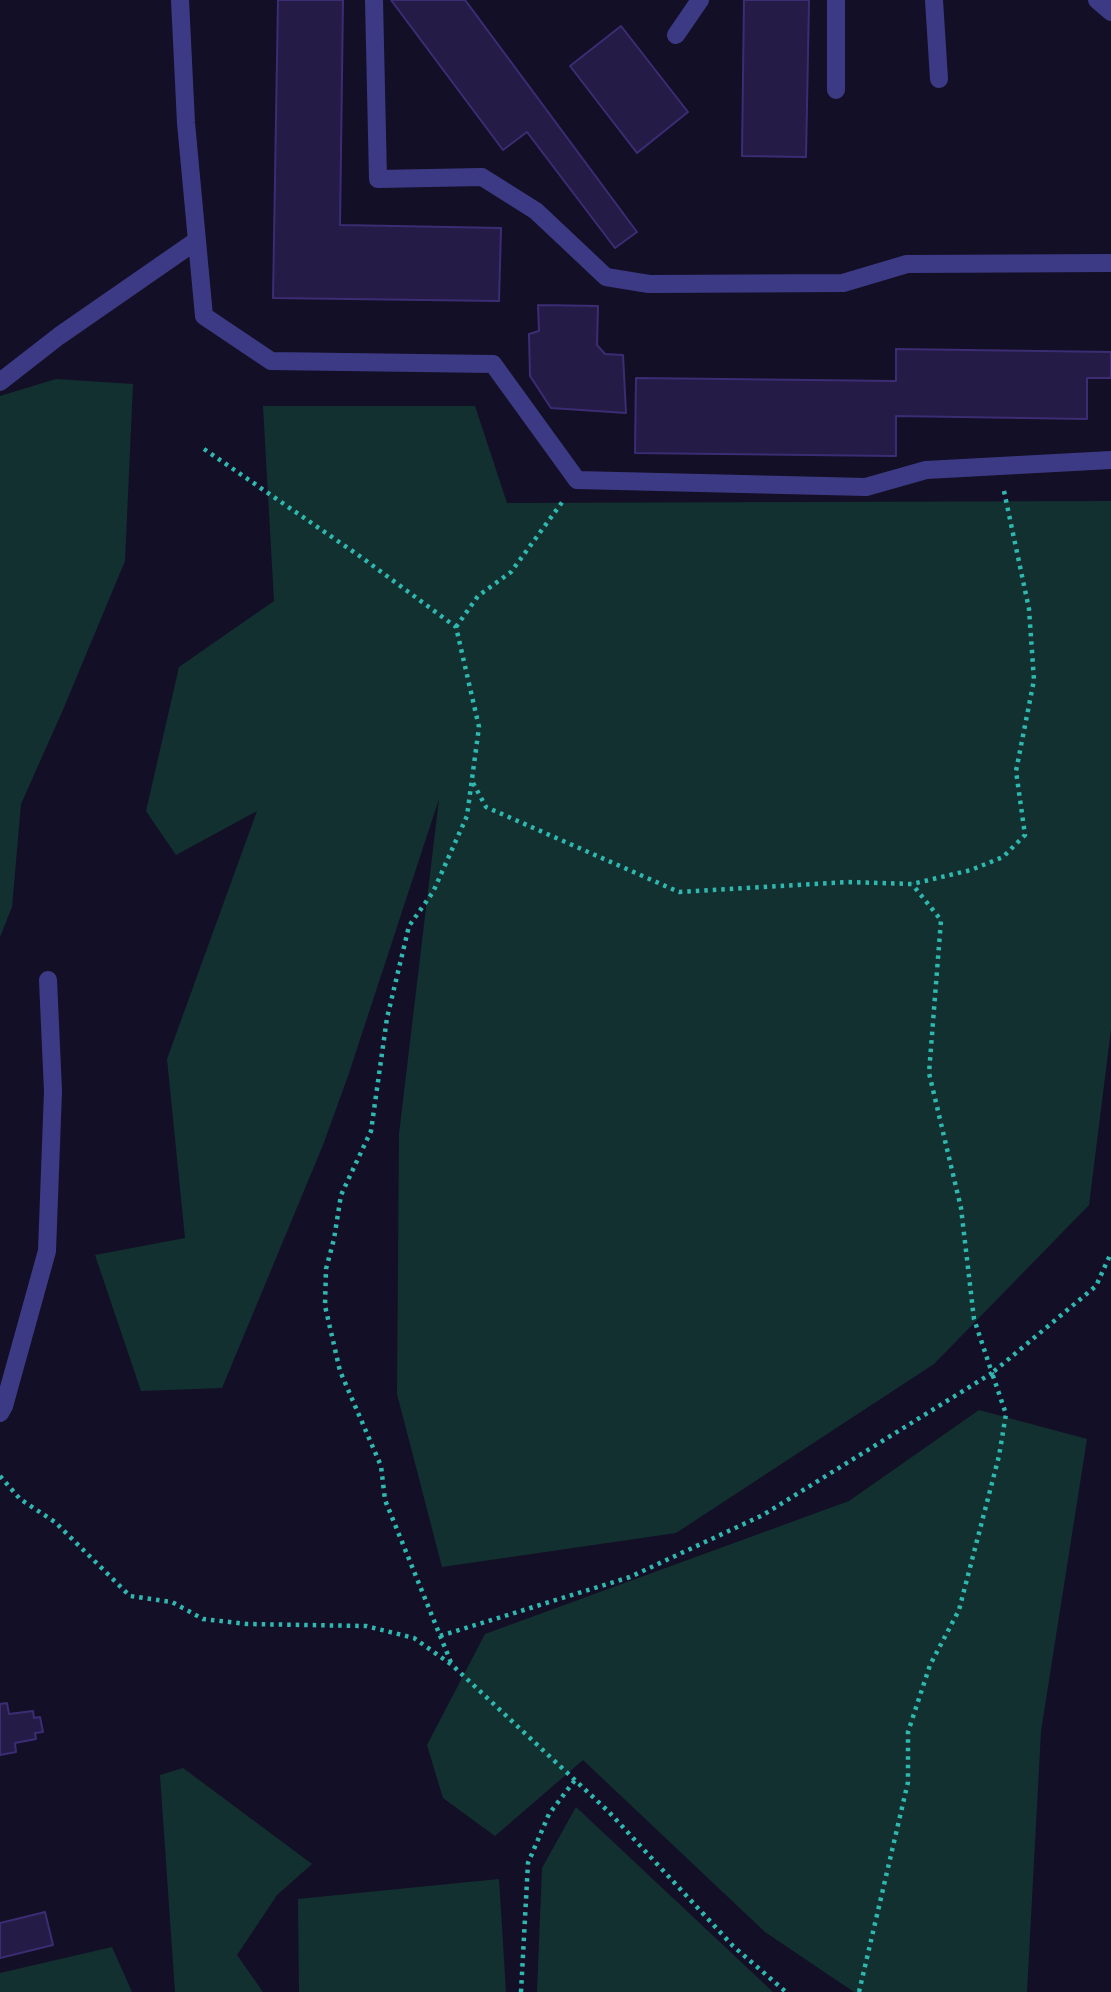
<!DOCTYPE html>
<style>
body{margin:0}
canvas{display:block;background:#130f26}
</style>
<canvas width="1111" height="1992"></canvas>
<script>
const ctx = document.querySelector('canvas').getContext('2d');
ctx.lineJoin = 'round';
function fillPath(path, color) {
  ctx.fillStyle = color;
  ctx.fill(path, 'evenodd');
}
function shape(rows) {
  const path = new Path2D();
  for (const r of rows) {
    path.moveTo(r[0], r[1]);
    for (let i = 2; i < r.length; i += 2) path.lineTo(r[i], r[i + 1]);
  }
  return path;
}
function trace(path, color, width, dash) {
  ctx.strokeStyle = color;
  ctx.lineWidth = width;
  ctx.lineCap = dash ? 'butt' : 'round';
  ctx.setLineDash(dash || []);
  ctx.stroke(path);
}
fillPath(shape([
 [56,379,133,384,125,561,62,712,21,804,12,907,0,937,0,396],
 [263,406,475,406,507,503,1111,501,1111,1029,1089,1205,934,1364,676,1533,442,1567,397,1394,399,1134,439,799,348,1076,323,1145,222,1388,141,1391,95,1255,185,1238,167,1059,257,811,176,855,146,811,179,667,274,601],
 [979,1410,1087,1439,1041,1731,1027,1992,854,1992,765,1932,583,1760,495,1836,443,1798,427,1745,485,1634,849,1501],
 [183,1768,312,1864,277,1895,237,1955,263,1992,175,1992,160,1775],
 [576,1807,773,1992,537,1992,542,1868],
 [499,1879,506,1992,299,1992,298,1899],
 [112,1947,132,1992,0,1992,0,1973]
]), '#12302f');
const building = shape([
 [278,0,343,0,340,225,501,228,499,301,273,298,278,0],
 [391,0,465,0,637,232,615,248,527,132,503,150,391,0],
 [744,0,809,0,806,157,742,156,744,0],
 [621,26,688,112,637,153,570,66,621,26],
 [538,305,598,306,597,345,605,354,623,355,626,413,551,408,530,376,529,334,539,331,538,305],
 [896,349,1111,352,1111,378,1087,378,1087,419,896,416,896,456,635,453,636,378,896,381,896,349],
 [7,1703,9,1714,33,1711,34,1718,40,1717,43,1732,35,1733,36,1739,15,1743,16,1752,0,1755,0,1704,7,1703],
 [45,1912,53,1945,0,1958,0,1923,45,1912]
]);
fillPath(building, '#241b47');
trace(building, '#3b2d73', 2);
trace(shape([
 [204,449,361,557,456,627,479,727,467,816,433,892,409,926,387,1018,371,1131,341,1195,334,1239,326,1269,325,1306,340,1371,381,1466,385,1500,452,1665],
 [456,627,478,596,511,572,563,501],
 [473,783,486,807,679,892,847,882,912,884,971,870,1003,857,1025,835,1016,771,1034,680,1029,609,1004,491],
 [0,1476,20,1499,55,1522,130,1596,172,1602,203,1619,247,1624,366,1626,414,1638,452,1665,608,1811,733,1946,786,1992],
 [440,1636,630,1577,763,1515,992,1373,974,1319,961,1208,929,1073,941,920,912,884],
 [521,1992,528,1863,549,1814,575,1780],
 [859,1992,908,1782,908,1732,930,1665,959,1610,999,1456,1006,1414,992,1373,1096,1286,1111,1253]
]), '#2fb8b0', 4.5, [3.5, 5]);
trace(shape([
 [180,0,186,123,204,316,271,361,493,364,577,480,866,487,926,470,1111,460],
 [374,0,378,179,482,177,536,211,606,277,649,284,843,283,907,264,1111,263],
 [934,0,939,79],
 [1097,0,1111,12],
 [676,35,700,0],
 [836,90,836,0],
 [0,382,59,336,196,241],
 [0,1413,4,1406,47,1251,53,1091,48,980]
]), '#3d3a85', 18);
</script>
